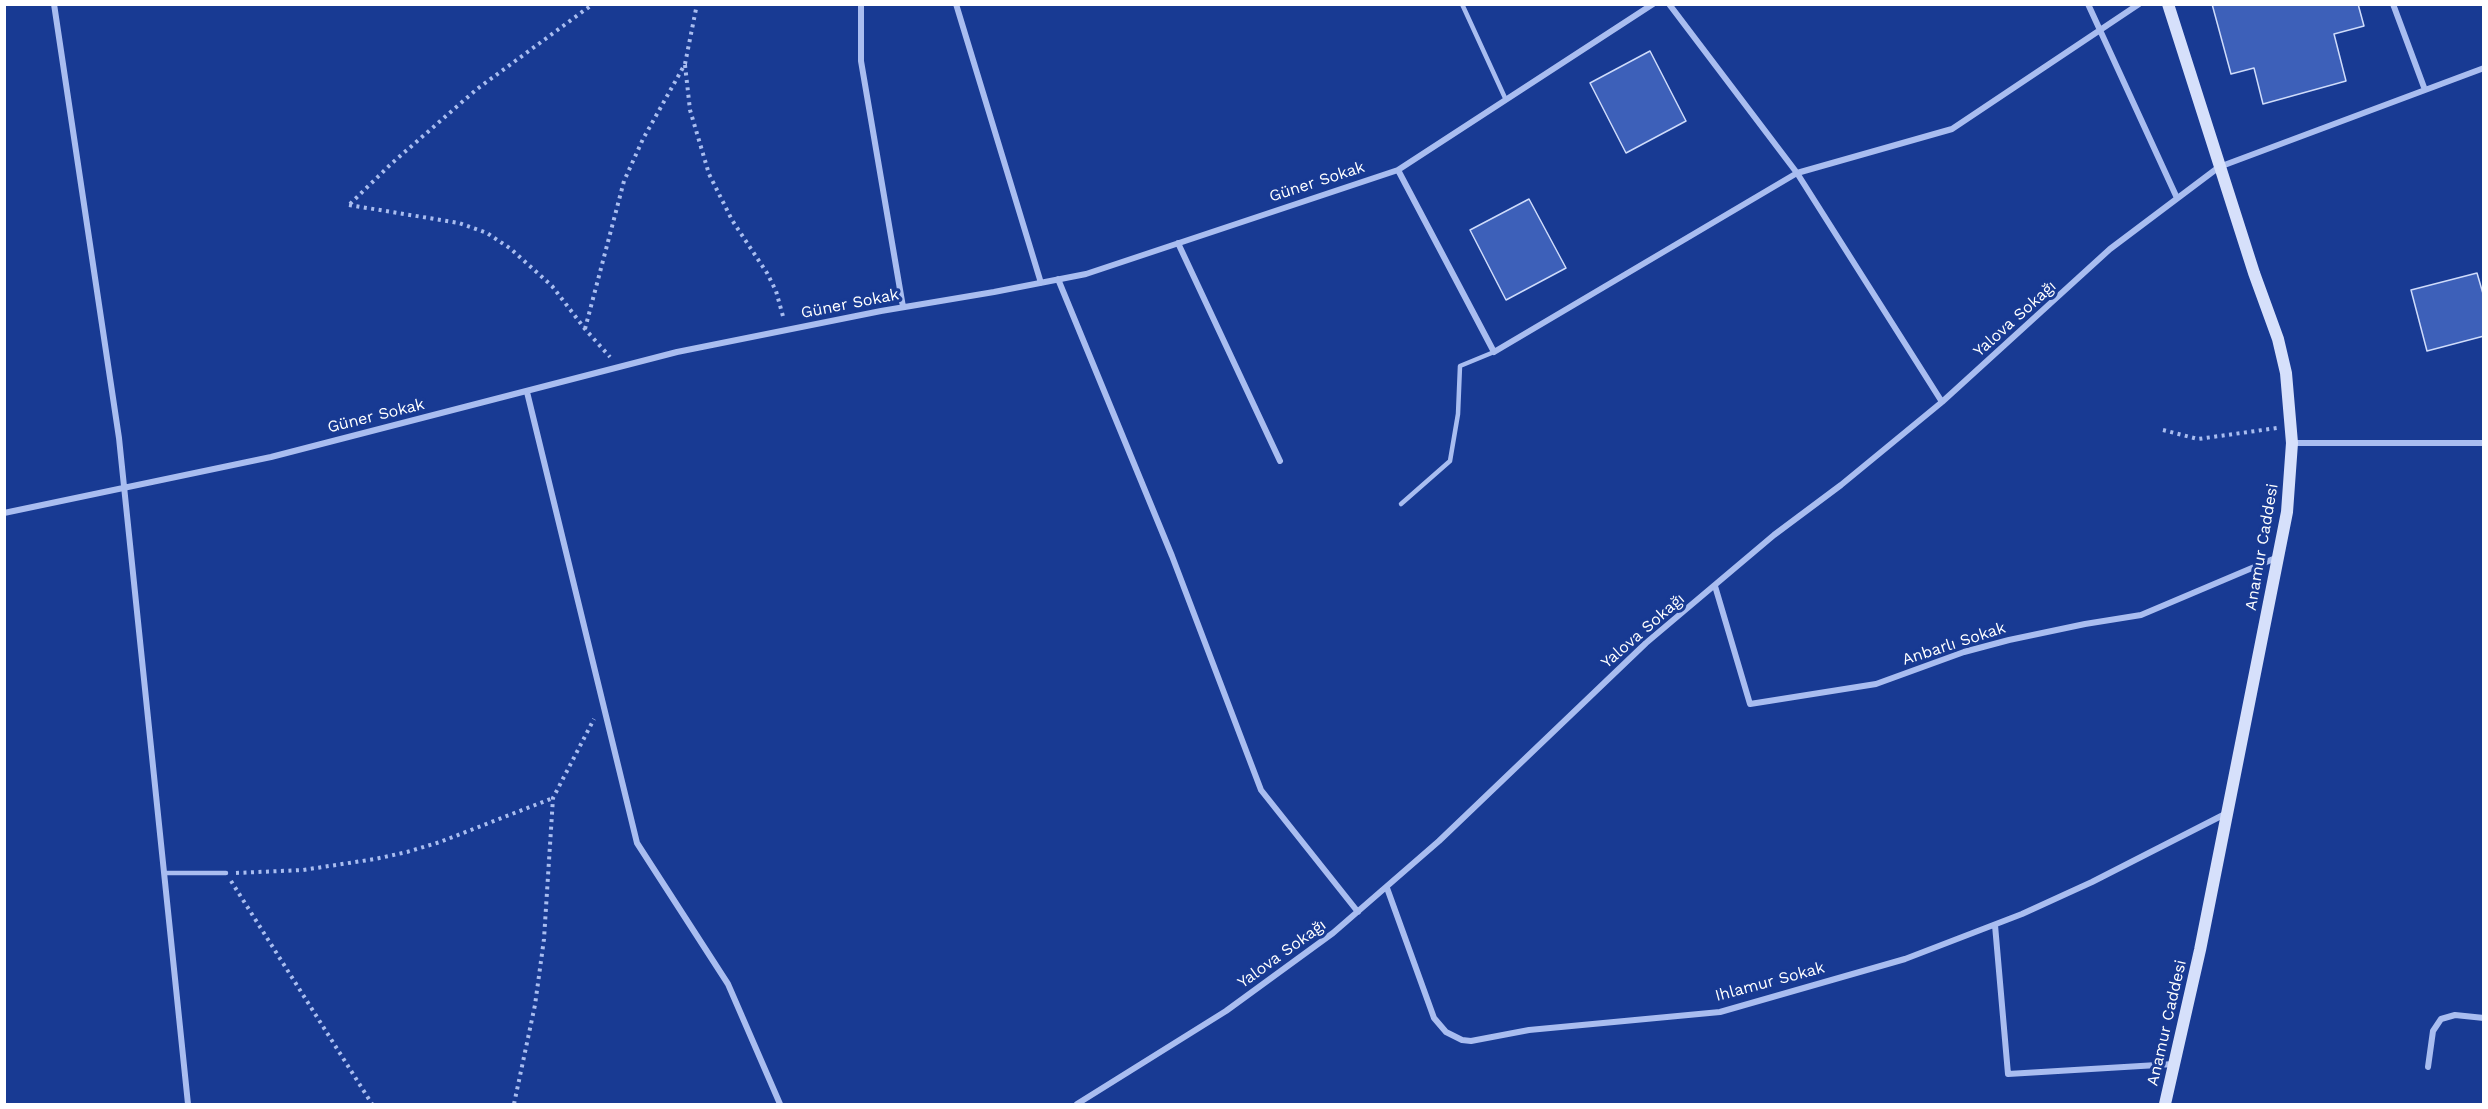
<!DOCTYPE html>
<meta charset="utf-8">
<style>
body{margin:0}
#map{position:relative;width:2488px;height:1109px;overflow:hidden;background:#183a93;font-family:"Work Sans",sans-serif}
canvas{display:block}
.frame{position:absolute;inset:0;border:6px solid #fff;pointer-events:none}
</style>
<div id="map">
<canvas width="2488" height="1109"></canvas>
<div class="frame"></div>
</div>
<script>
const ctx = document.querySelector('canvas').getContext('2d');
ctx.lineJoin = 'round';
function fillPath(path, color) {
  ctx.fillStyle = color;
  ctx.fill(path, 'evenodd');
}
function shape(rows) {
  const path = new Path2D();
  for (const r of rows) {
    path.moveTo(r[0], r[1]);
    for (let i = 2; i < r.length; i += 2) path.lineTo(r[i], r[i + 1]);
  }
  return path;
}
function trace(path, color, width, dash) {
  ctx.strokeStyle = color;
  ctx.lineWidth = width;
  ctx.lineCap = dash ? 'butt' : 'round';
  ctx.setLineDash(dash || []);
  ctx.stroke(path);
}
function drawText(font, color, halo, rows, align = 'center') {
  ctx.font = font + ' "Work Sans",sans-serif';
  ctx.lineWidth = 6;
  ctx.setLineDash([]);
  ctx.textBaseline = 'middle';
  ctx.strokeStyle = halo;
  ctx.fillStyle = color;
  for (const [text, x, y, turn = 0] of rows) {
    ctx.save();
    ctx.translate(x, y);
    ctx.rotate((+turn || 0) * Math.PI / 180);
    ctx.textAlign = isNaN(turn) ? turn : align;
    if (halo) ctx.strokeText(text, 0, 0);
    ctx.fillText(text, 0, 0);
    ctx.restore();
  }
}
const building = shape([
 [2212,4,2358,4,2364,26,2334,34,2346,81,2263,104,2254,68,2231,74,2212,4],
 [1650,51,1686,121,1626,153,1590,83,1650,51],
 [1529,199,1566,268,1506,300,1470,230,1529,199],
 [2477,273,2484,297,2484,336,2427,351,2411,290,2477,273]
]);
fillPath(building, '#3d60b9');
trace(building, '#cfdcfb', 1.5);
trace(shape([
 [685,65,690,110,709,174,732,220,767,273,776,291,784,320],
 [350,204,391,164,477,89,593,4],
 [349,205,459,223,487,233,511,249,552,286,585,329,610,357],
 [585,329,624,181,643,139,685,64,697,4],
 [2163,430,2198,439,2277,428],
 [236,873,303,870,375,859,407,852,440,842,553,798],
 [231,881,372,1104],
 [514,1104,535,1005,544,939,553,798,594,719]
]), '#a9bdf0', 4, [3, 4.5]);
trace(shape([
 [1462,4,1506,100],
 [1401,504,1450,461,1458,414,1460,366,1494,352],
 [164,873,226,873]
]), '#a9bdf0', 4.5);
trace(shape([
 [54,4,119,438,188,1104],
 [861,4,861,61,903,307],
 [956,4,1041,283],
 [1669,4,1797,173,1942,402],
 [2088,4,2177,198],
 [2393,4,2425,90],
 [1398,170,1494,352,1797,173,1952,129,2139,4],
 [1178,243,1280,461],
 [1058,279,1172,556,1261,790,1358,912],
 [527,392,637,843,728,984,780,1104],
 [2292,443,2484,443],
 [4,513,271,457,677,352,881,311,994,292,1086,274,1398,170,1653,4],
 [1715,586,1750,704,1876,684,1964,652,2009,640,2085,624,2141,615,2278,557],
 [1387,888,1434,1018,1446,1032,1462,1040,1471,1041,1529,1030,1720,1012,1905,959,2022,914,2092,882,2227,813],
 [1995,925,2008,1074,2174,1064],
 [2428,1067,2433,1031,2441,1019,2455,1015,2484,1018],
 [1077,1104,1226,1011,1333,933,1439,841,1646,643,1774,535,1841,485,1942,402,2110,249,2219,167,2484,68]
]), '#a9bdf0', 6);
trace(shape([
 [2165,1104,2200,950,2287,512,2292,443,2286,373,2278,339,2254,273,2168,4]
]), '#d6e0fb', 12);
drawText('16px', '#fff', '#183a93', [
 ["Güner Sokak",1317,182,-18],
 ["Güner Sokak",850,304,-11],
 ["Yalova Sokağı",2015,319,-42],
 ["Güner Sokak",376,416,-14],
 ["Anamur Caddesi",2262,547,-80],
 ["Yalova Sokağı",1643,631,-41],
 ["Anbarlı Sokak",1954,644,-18],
 ["Yalova Sokağı",1282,954,-36],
 ["Ihlamur Sokak",1770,982,-15],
 ["Anamur Caddesi",2167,1023,-77]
]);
</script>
